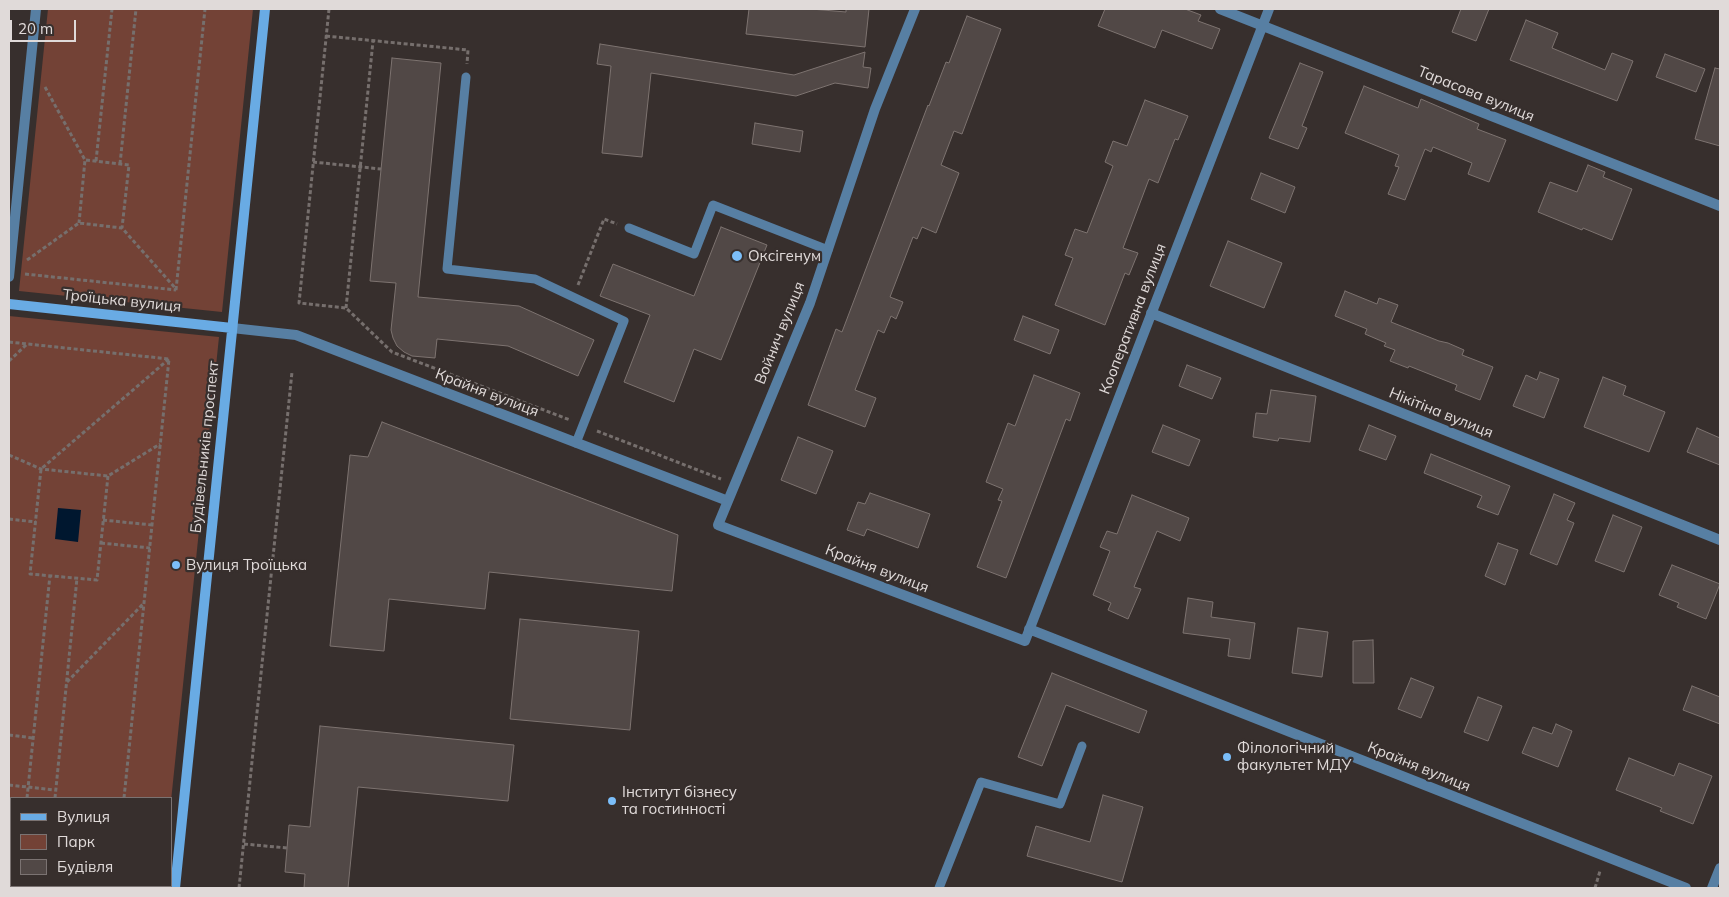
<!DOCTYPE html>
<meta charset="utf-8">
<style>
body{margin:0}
#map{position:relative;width:1729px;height:897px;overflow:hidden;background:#372f2d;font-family:Mulish,sans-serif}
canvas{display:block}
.frame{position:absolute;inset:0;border:10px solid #e0dad9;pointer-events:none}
.legend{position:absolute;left:10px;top:797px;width:162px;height:90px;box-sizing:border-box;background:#372f2d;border:1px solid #7b7372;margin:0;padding:6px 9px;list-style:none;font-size:15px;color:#e0dad9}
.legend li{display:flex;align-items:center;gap:10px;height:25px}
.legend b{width:25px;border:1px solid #7b7372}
.scale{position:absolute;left:10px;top:20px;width:66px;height:22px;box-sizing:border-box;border:2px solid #e0dad9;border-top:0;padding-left:6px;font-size:15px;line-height:18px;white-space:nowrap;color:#e0dad9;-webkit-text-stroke:4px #372f2d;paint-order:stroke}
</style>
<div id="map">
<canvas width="1729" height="897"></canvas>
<div class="frame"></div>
<ul class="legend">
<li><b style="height:6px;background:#69abe4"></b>Вулиця</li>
<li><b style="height:14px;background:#734236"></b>Парк</li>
<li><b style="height:14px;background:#514846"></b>Будівля</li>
</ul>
<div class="scale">20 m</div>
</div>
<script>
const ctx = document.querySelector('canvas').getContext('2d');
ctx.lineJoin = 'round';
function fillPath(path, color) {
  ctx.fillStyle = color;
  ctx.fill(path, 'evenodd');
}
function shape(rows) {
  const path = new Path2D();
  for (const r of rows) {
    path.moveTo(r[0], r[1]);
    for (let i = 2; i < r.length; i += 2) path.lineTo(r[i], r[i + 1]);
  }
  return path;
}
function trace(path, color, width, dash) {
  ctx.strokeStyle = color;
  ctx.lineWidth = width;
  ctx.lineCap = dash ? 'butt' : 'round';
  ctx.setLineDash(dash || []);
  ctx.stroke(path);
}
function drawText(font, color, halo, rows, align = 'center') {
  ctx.font = font + ' Mulish,sans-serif';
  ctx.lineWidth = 4.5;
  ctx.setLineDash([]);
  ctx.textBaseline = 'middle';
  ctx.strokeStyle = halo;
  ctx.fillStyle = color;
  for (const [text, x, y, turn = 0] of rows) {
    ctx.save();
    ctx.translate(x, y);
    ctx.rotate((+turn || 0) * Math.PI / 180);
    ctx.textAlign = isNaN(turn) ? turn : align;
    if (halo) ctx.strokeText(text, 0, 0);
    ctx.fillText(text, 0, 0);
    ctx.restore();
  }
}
fillPath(shape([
 [48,9,253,9,222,312,19,291],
 [9,316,219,337,171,801,171,798,11,798,11,886,163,886,162,888,9,888]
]), '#734236');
fillPath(shape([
 [58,508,81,510,78,542,55,539]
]), '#00172f');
const building = shape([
 [749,9,811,9,846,12,846,9,869,9,865,47,746,34,749,9],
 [1105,9,1185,9,1201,15,1198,21,1220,29,1212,49,1162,30,1155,48,1098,26,1105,9],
 [1461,9,1489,9,1476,41,1452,32,1461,9],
 [967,16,1001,29,962,134,954,131,941,165,959,173,936,233,922,227,917,239,913,237,890,297,903,302,896,319,891,316,884,333,878,330,855,390,876,398,865,427,808,405,836,329,842,332,928,105,929,106,946,62,949,63,967,16],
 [1526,20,1558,33,1552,48,1605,70,1612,53,1633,61,1617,101,1510,60,1526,20],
 [600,44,794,75,865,52,863,67,871,68,868,88,835,83,796,96,651,73,642,157,602,153,611,66,597,64,600,44],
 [1665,54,1705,69,1696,92,1656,77,1665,54],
 [392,58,441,63,418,297,519,306,594,340,578,376,508,346,437,339,435,358,412,356,404,352,397,346,393,338,391,330,396,283,370,281,392,58],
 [1300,63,1323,72,1302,126,1307,128,1298,149,1269,138,1300,63],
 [1715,68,1720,69,1720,146,1695,139,1715,68],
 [1364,86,1418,108,1421,99,1479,124,1477,129,1506,140,1489,182,1468,174,1472,163,1433,147,1431,152,1425,149,1405,200,1388,194,1399,167,1395,166,1399,155,1345,133,1364,86],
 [1145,100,1188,116,1178,140,1175,139,1158,183,1149,179,1123,248,1138,253,1129,275,1125,273,1105,325,1055,305,1073,258,1065,255,1075,229,1087,233,1113,166,1105,162,1113,141,1127,146,1145,100],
 [755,123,803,131,800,152,752,144,755,123],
 [1588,165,1605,172,1603,177,1632,189,1612,240,1583,228,1582,230,1538,212,1550,182,1577,192,1588,165],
 [1261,173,1295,187,1285,213,1251,199,1261,173],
 [721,227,767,245,721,360,694,349,674,402,624,382,650,315,600,296,613,264,694,296,721,227],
 [1228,241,1282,263,1264,308,1210,286,1228,241],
 [1345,291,1377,304,1379,298,1398,305,1391,322,1439,341,1448,343,1464,350,1462,355,1493,367,1480,400,1455,390,1457,385,1409,366,1408,368,1390,361,1395,350,1384,346,1386,343,1365,334,1367,329,1335,316,1345,291],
 [1023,316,1059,330,1050,354,1014,340,1023,316],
 [1187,365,1221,378,1212,399,1179,386,1187,365],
 [1540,372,1559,379,1544,418,1513,406,1526,375,1537,380,1540,372],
 [1034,375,1080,393,1070,421,1066,419,1006,578,977,567,1002,501,998,500,1003,489,986,482,1008,423,1015,426,1034,375],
 [1603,377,1626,386,1623,395,1665,412,1649,452,1584,427,1603,377],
 [1271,390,1316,396,1310,442,1279,438,1278,441,1253,437,1256,413,1267,414,1271,390],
 [382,422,678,535,672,591,489,572,485,609,389,599,384,651,330,646,350,455,368,457,382,422],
 [1163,425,1200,440,1189,466,1152,452,1163,425],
 [1369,425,1396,436,1386,460,1359,450,1369,425],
 [1697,428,1720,438,1720,465,1687,452,1697,428],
 [798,437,833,451,816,494,781,480,798,437],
 [1431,454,1510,486,1498,515,1477,507,1482,496,1424,473,1431,454],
 [870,493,930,514,918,548,867,529,864,536,847,530,858,502,865,504,870,493],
 [1554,494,1575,503,1567,520,1574,523,1557,565,1530,554,1554,494],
 [1132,495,1189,518,1180,541,1157,531,1134,587,1141,589,1128,619,1108,610,1111,603,1093,595,1110,551,1100,547,1107,531,1117,534,1132,495],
 [1613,515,1642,527,1624,572,1595,561,1613,515],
 [1498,543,1518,550,1505,585,1485,576,1498,543],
 [1672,565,1720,584,1706,619,1677,607,1679,603,1659,595,1672,565],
 [1188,598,1213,602,1211,617,1255,623,1250,659,1228,656,1230,639,1183,633,1188,598],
 [520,619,639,631,630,730,510,719,520,619],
 [1298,628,1328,632,1322,677,1292,673,1298,628],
 [1373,640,1374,683,1353,683,1353,641,1373,640],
 [1052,673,1147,711,1139,733,1066,705,1042,766,1018,757,1052,673],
 [1411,678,1434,687,1421,718,1398,709,1411,678],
 [1692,686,1720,697,1720,724,1683,710,1692,686],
 [1478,697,1502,706,1488,741,1464,732,1478,697],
 [1556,724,1572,731,1558,767,1522,753,1533,727,1552,734,1556,724],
 [320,726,514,745,508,801,358,787,348,888,304,888,305,874,285,872,289,825,310,827,320,726],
 [1629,758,1674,776,1679,763,1712,776,1693,824,1660,811,1662,808,1616,790,1629,758],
 [1103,795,1143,807,1122,882,1027,856,1036,826,1090,842,1103,795]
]);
fillPath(building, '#514846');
trace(building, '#7d7370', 1);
trace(shape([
 [329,9,299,303,346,308,392,352,570,420],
 [326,36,468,50,467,64],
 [45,87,85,160,79,223],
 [86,160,129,165,122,228],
 [96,161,112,9],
 [313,162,381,169],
 [120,164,136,9],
 [27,260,79,223,122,228,176,289],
 [25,274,176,290],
 [578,285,604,219,617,224],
 [176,290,205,9],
 [346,308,373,41],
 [9,342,169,359],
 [9,361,27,344],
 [597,431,721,479],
 [9,455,41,469,108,476,160,444],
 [108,476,97,580,30,574,41,469,169,359],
 [9,519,36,522],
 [103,520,152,525],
 [101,543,150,548],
 [67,682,144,603],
 [9,735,33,738],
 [9,785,55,790],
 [27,798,50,575],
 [55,798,77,578],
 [124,798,169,359],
 [244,844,287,848],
 [67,886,69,888],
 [115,888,115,886],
 [239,888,292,372],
 [1595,888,1600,871]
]), '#766f6d', 3, [4, 2.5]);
trace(shape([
 [466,77,447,269,535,279,624,321,576,443],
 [629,228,694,254,713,205,828,250],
 [939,888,981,782,1060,804,1082,746]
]), '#577fa3', 9);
trace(shape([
 [915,9,875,109,810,303,718,525,1025,641,1269,9],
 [1220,9,1720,206],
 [9,277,36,9],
 [1151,313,1720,540],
 [232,328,296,335,728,501],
 [1029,629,1686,888],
 [1712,888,1720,868]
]), '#577fa3', 10);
trace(shape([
 [9,304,232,328],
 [175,888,265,9]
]), '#69abe4', 10);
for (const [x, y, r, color] of [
 [737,256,6,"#7bbef9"],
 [176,565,5,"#7bbef9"],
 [1227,757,5,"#7bbef9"],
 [612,801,5,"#7bbef9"]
]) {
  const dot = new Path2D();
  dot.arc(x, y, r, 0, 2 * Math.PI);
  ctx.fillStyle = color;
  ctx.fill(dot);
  trace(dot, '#372f2d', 2);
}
drawText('15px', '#e0dad9', '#372f2d', [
 ["Тарасова вулиця",1476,94,22],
 ["Троїцька вулиця",122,301,6],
 ["Кооперативна вулиця",1133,319,-69],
 ["Войнич вулиця",780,333,-68],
 ["Крайня вулиця",487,393,21],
 ["Нікітіна вулиця",1441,413,22],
 ["Будівельників проспект",205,447,-84],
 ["Крайня вулиця",877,569,21],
 ["Крайня вулиця",1419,767,22]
]);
drawText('15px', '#e0dad9', '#372f2d', [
 ["Оксігенум",748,256],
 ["Вулиця Троїцька",186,565],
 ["Філологічний",1237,748],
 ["факультет МДУ",1237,765],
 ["Інститут бізнесу",622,792],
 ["та гостинності",622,809]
], 'left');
</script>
